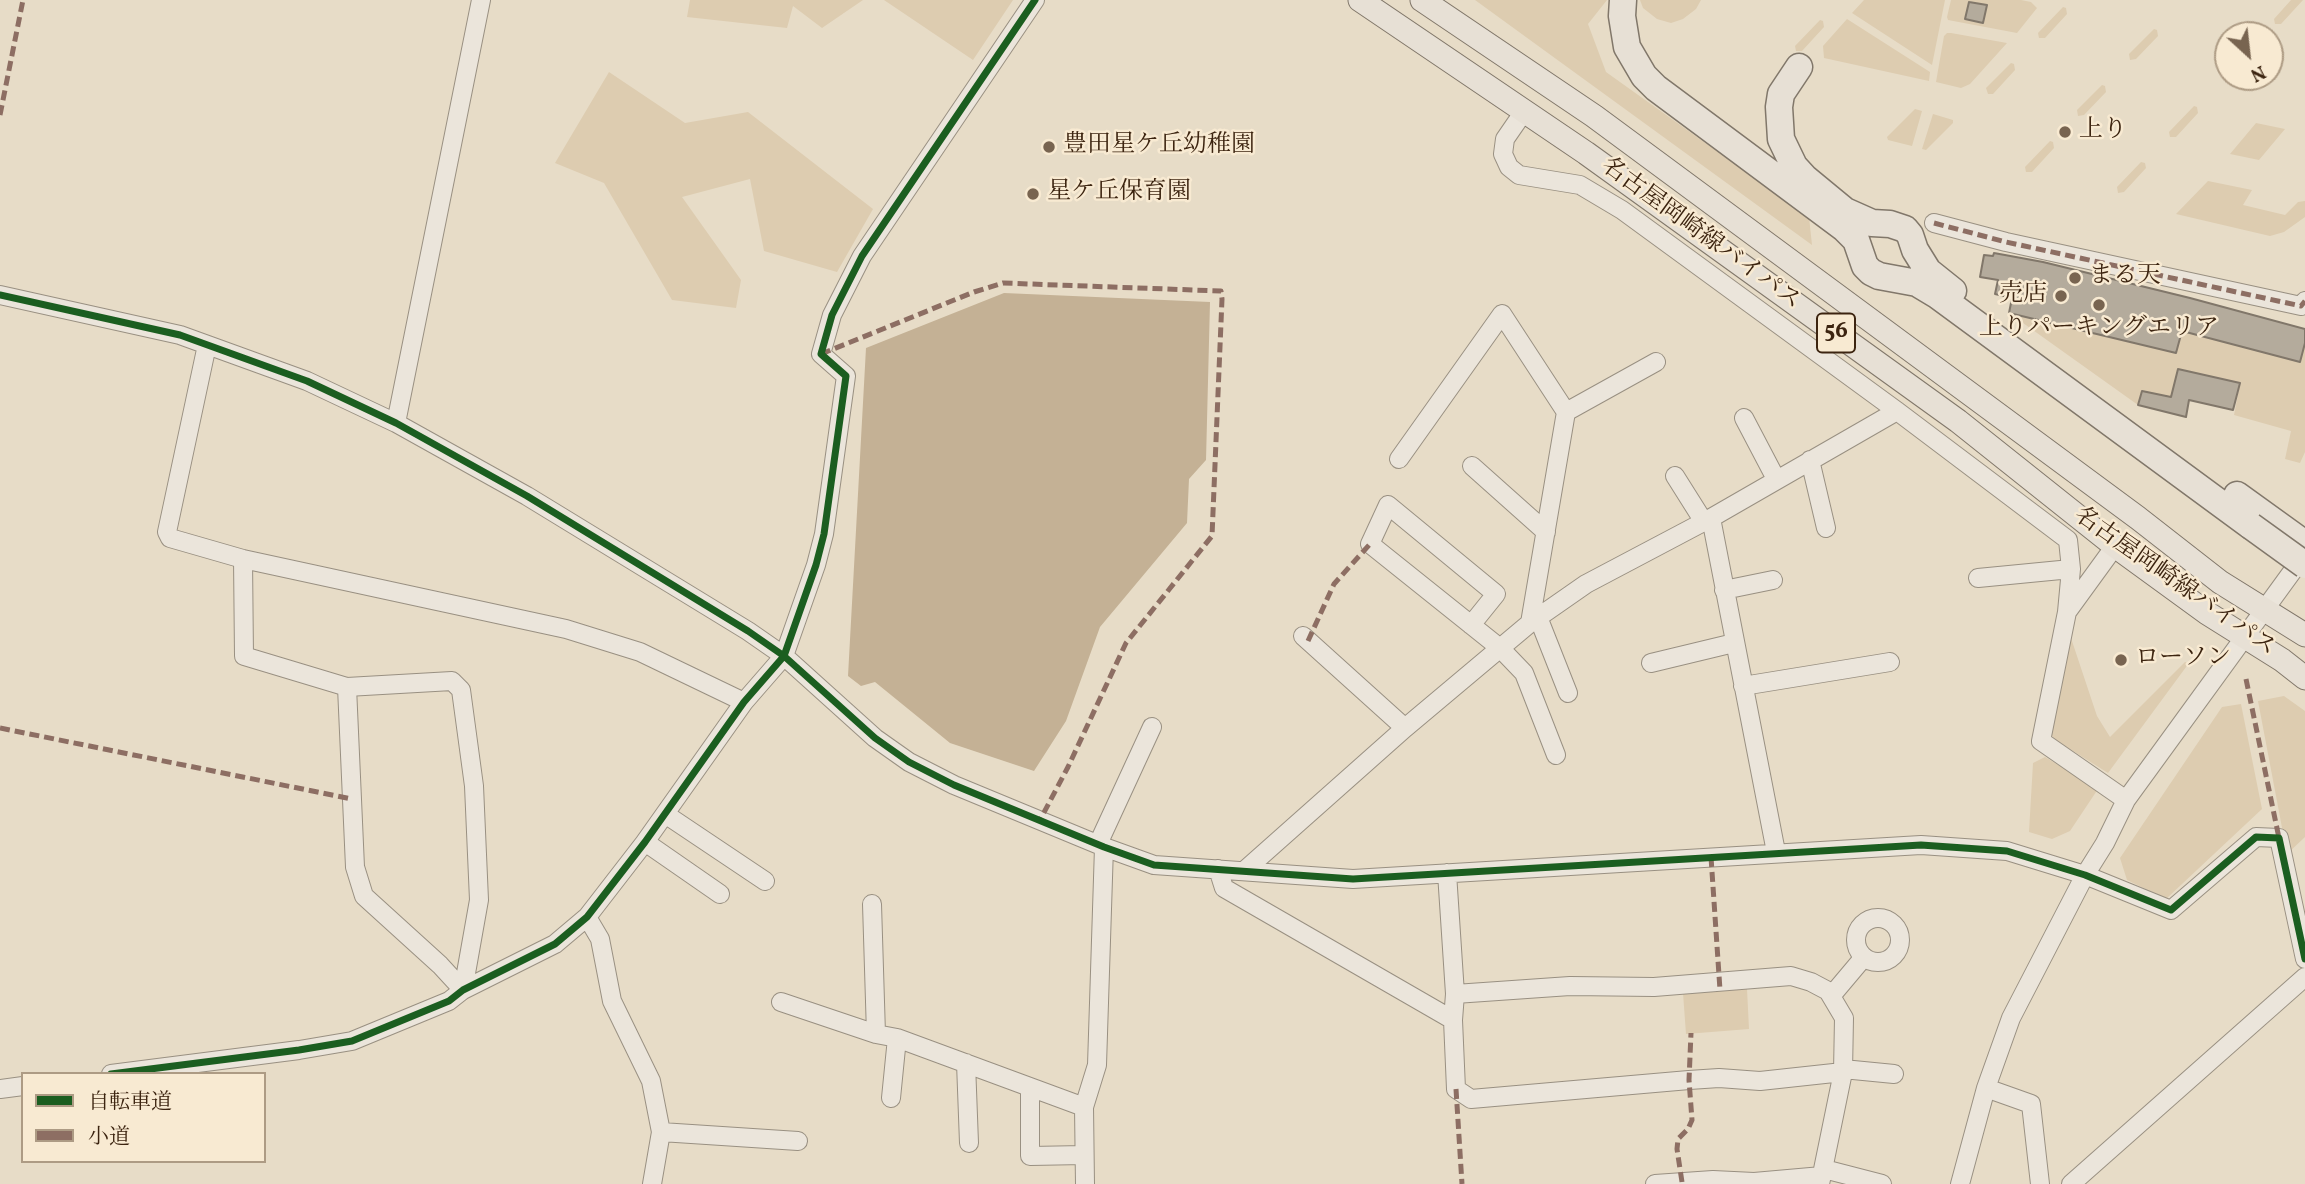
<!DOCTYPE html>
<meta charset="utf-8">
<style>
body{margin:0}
#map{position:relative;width:2305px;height:1184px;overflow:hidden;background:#e7dcc7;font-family:Vollkorn,"Noto Serif JP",serif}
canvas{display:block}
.legend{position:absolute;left:21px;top:1072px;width:245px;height:91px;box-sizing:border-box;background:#f8ead2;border:2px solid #ad9b84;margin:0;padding:9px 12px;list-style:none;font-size:21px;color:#3c2410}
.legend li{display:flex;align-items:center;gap:14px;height:35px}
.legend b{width:35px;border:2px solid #ad9b84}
.north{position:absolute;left:2214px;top:21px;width:70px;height:70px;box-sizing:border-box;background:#f8ead2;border:2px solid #ad9b84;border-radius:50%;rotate:153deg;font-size:19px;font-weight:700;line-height:28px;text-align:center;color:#3c2410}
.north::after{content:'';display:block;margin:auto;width:24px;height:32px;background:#786450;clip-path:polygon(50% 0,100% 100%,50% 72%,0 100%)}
</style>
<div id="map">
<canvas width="2305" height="1184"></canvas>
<ul class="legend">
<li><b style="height:9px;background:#1b5e20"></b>自転車道</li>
<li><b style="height:9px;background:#8d6e63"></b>小道</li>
</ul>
<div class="north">N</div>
</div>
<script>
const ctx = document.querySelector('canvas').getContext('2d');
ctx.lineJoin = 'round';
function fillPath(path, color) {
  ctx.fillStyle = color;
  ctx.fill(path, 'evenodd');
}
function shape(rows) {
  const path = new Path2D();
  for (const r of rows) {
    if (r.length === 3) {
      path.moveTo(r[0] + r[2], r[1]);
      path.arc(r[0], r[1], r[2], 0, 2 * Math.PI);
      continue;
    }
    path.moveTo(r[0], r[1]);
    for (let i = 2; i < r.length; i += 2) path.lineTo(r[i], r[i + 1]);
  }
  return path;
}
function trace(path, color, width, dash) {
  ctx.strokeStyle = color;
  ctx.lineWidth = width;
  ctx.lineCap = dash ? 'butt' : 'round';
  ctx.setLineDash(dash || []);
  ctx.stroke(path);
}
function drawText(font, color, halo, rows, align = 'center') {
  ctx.font = font + ' Vollkorn,"Noto Serif JP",serif';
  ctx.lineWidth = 5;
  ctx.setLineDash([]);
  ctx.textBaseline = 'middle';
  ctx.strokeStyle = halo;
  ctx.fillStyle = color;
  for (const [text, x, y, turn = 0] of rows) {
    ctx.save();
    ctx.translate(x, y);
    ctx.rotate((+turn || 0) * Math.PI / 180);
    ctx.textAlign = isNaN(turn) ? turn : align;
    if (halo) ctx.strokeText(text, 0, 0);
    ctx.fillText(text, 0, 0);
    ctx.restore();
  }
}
fillPath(shape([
 [690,0,863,0,822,28,793,6,787,28,687,17],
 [884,0,1013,0,973,60],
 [1475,0,1607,0,1588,24,1606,72,1809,217,1812,245],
 [1640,0,1701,0,1696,9,1683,19,1671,23,1657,19,1643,8],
 [1864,0,1945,0,1932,65,1852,13],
 [1951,0,2021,0,2031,2,2037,8,2017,33,1948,20,1947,17],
 [2291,0,2303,0,2281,24,2275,24,2274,19],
 [2063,7,2066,8,2067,14,2045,38,2039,38,2038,33],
 [1847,19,1930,72,1929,81,1824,58,1823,46],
 [1820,20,1823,21,1824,27,1802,51,1796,51,1795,46],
 [2154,29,2157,30,2158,36,2136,59,2130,60,2129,54],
 [1947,33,1951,33,2007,43,1970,84,1961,88,1936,82,1944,36],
 [2011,63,2014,64,2015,70,1993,94,1988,94,1986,88],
 [609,72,685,123,748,112,873,209,837,272,764,251,750,179,682,197,741,280,736,308,672,300,604,183,555,163],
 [2102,85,2105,86,2106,92,2084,115,2078,116,2077,110],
 [2194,106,2197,107,2198,113,2176,137,2170,137,2169,132],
 [1915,109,1922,111,1912,146,1888,140,1887,137],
 [1933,114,1953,120,1953,123,1926,150,1922,149],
 [2256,123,2285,129,2259,160,2230,154],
 [2050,141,2053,142,2054,148,2032,172,2026,172,2025,167],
 [2141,162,2145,163,2146,168,2124,192,2118,193,2117,187],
 [2208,181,2252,190,2243,205,2285,215,2298,202,2305,201,2305,217,2284,232,2270,236,2176,214],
 [2186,312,2190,333,2299,362,2305,343,2305,452,2300,463,2285,459,2291,431,2234,415,2240,384,2172,397,2142,391,2138,405,2009,313,2176,352],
 [2069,632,2097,716,2110,737,2185,662,2189,663,2108,773,2054,739,2049,730],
 [2284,696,2305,711,2305,837,2287,854,2258,701],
 [2241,704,2262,809,2166,899,2127,880,2120,858,2222,707],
 [2045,757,2098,789,2070,831,2052,839,2029,832,2033,763],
 [1747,989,1749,1029,1686,1034,1683,993]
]), '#ddccb0');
fillPath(shape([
 [1004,293,1210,302,1206,460,1189,479,1187,523,1100,627,1066,721,1034,771,950,743,875,682,861,686,848,676,866,348]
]), '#c4b195');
const building = shape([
 [1969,2,1987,5,1983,23,1965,19,1969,2],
 [1994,253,2043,262,2190,298,2305,329,2305,343,2300,362,2182,331,2176,353,2009,313,2012,298,1995,294,1998,280,1980,277,1984,255,1993,256,1994,253],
 [2178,369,2240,383,2233,410,2189,400,2186,417,2138,405,2142,391,2171,397,2178,369]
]);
fillPath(building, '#b4ab9c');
trace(building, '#81776a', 2);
const minor = shape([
 [1525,110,1505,139,1503,154,1509,167,1519,175,1580,185,1622,210,1897,411,2068,540,2071,569,2067,612],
 [1934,223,2006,242,2301,306,2305,301],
 [0,295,180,335,307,381,396,423,527,496,748,631,784,656,875,738,909,762,954,785,1104,847,1154,865,1353,879,1921,845,2007,851,2085,875,2171,910,2256,837,2279,838,2305,959],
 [207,345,167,532,170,538,243,559,566,629,640,652,744,702],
 [1566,412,1656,362],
 [1744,418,1776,479],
 [396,423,481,0],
 [1399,459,1502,314,1566,412,1530,623],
 [1810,460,1826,528],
 [1472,466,1546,532],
 [1675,476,1704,522],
 [1711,518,1776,852],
 [2115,546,2067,612,2041,741,2126,800],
 [243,559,244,656,347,687,355,867,364,896,440,965,463,990],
 [1978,578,2071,569],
 [1724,590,1773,580],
 [1538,617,1568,693],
 [1471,625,1496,594,1388,505,1370,544,1500,648,1524,673,1556,755],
 [1303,636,1405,728],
 [1651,663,1734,643],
 [1743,686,1890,662],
 [347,687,452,681,461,690,474,786,479,900,463,990],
 [665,814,765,881],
 [645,842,720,894],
 [1098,844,1152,727],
 [1218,869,1224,888,1453,1020],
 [1244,871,1405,728,1530,623,1586,584,1711,518,1897,411],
 [1447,873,1455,994,1453,1020,1456,1089,1471,1099,1689,1080,1719,1078,1760,1081,1843,1072],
 [872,904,876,1034],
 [587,917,600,939,612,1001,651,1081,661,1132,652,1184],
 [1878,940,22],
 [1455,994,1570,986,1654,987,1791,976,1811,982,1828,991,1844,1018,1843,1072,1820,1184],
 [1832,995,1864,957],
 [781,1002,876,1034,897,1038,1084,1107],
 [966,1063,969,1143],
 [1843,1069,1894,1074],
 [111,1074,299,1050,352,1041,449,1001,463,990,555,944,587,917,645,842,744,702,784,656,816,565,824,534,846,376,821,354,832,315,862,256,1035,0],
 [1030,1087,1030,1156,1084,1155],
 [1986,1088,2031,1104,2040,1184],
 [0,1089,23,1086],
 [891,1098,897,1038],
 [661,1132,798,1141],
 [1824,1169,1882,1184],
 [1085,1184,1084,1107,1097,1065,1104,847],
 [1655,1184,1713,1180,1754,1182,1822,1176],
 [1960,1184,1986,1088,2011,1018,2085,875,2105,843,2126,800,2305,554],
 [2071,1184,2305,977]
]);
const major = shape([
 [1360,0,1586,153,1958,421,2115,546,2207,613,2282,660,2305,678],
 [1422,0,1594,116,2138,518,2220,582,2305,635]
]);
const highway = shape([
 [1623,0,1622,16,1627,47,1644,76,1656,88,1844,228,1856,240,1865,266,1871,272,1879,276,1917,283,1937,295,2251,526],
 [1799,67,1781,94,1779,107,1781,139,1794,166,1805,178,1845,211,1872,223,1890,224,1905,229,1910,235,1915,250,1928,271,1953,291],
 [2237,495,2305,544]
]);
trace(minor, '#999082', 20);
trace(major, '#81776a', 25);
trace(highway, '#81776a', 29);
trace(minor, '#ebe5db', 18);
trace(major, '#e7e0d5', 23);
trace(highway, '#e7e0d5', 26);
const highwayBridge = shape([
 [2251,526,2305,565]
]);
trace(highwayBridge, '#81776a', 29, []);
trace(highwayBridge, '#e7e0d5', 26);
trace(shape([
 [0,115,23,0],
 [1934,223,2006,242,2301,306,2305,301],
 [821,354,974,292,1003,283,1221,291,1222,299,1212,536,1126,643,1068,767,1040,820],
 [1308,641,1334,584,1370,544],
 [2246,679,2279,838],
 [0,728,352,799],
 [1711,857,1720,990],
 [1456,1089,1462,1184],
 [1682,1182,1677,1149,1678,1139,1688,1129,1692,1120,1689,1080,1691,1033]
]), '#8d6e63', 5, [10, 5]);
trace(shape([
 [0,295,180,335,307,381,396,423,527,496,748,631,784,656,875,738,909,762,954,785,1104,847,1154,865,1353,879,1921,845,2007,851,2085,875,2171,910,2256,837,2279,838,2305,959],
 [111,1074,299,1050,352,1041,449,1001,463,990,555,944,587,917,645,842,744,702,784,656,816,565,824,534,846,376,821,354,832,315,862,256,1035,0]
]), '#1b5e20', 7);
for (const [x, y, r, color] of [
 [2065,132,7,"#786450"],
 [1049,147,7,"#786450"],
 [1033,194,7,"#786450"],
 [2075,278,7,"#786450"],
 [2061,296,7,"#786450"],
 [2099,305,7,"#786450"],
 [2121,660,7,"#786450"]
]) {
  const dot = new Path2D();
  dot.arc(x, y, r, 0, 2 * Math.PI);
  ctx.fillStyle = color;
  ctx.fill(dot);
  trace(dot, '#f8ead2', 2.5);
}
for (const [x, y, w] of [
 [1836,333,38]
]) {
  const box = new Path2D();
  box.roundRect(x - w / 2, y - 19.5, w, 39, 5);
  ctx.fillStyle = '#f8ead2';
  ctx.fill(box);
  trace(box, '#3c2410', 2);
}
drawText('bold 23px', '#3c2410', null, [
 ["56",1836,333]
]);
drawText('24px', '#3c2410', '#f8ead2', [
 ["上り",2079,132],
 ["豊田星ケ丘幼稚園",1063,147],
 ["星ケ丘保育園",1047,194],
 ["まる天",2089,278],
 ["売店",2047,296,"right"],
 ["上りパーキングエリア",2099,330,"center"],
 ["ローソン",2135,660]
], 'left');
drawText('24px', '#3c2410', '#f8ead2', [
 ["名古屋岡崎線バイパス",1700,235,36],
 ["名古屋岡崎線バイパス",2174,583,35]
]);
</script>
